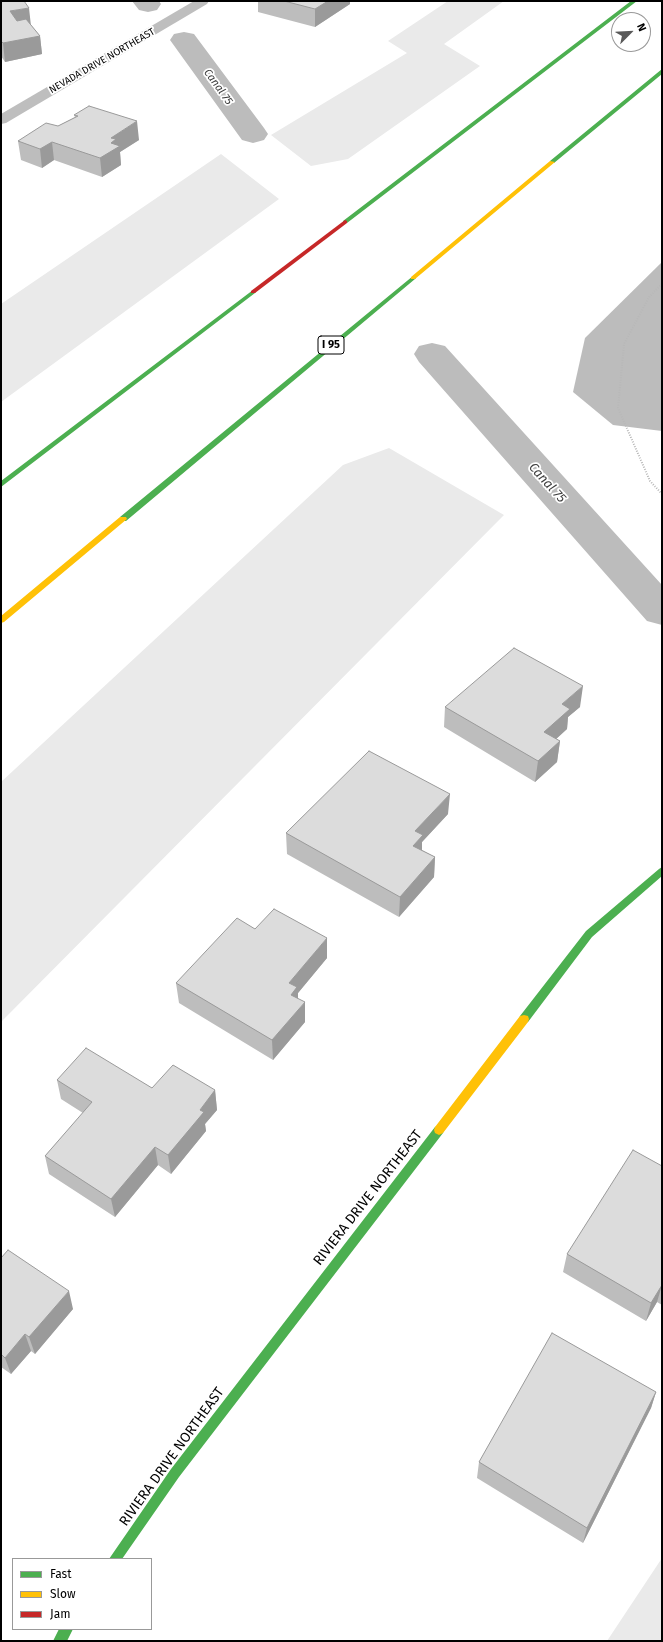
<!DOCTYPE html>
<style>
body{margin:0}
#map{position:relative;width:663px;height:1642px;overflow:hidden;background:#fff;font-family:"Fira Sans",sans-serif}
canvas{display:block}
.frame{position:absolute;inset:0;border:2px solid #000;pointer-events:none}
.legend{position:absolute;left:12px;top:1558px;width:140px;height:72px;box-sizing:border-box;background:#fff;border:1px solid #999;margin:0;padding:5px 7px;list-style:none;font-size:12px;color:#000}
.legend li{display:flex;align-items:center;gap:8px;height:20px}
.legend b{width:20px;border:1px solid #999}
.north{position:absolute;left:611px;top:12px;width:40px;height:40px;box-sizing:border-box;background:#fff;border:1px solid #999;border-radius:50%;rotate:66deg;font-size:11px;font-weight:700;line-height:16px;text-align:center;color:#000}
.north::after{content:'';display:block;margin:auto;width:14px;height:18px;background:#595959;clip-path:polygon(50% 0,100% 100%,50% 72%,0 100%)}
</style>
<div id="map">
<canvas width="663" height="1642"></canvas>
<div class="frame"></div>
<ul class="legend">
<li><b style="height:5px;background:#4caf50"></b>Fast</li>
<li><b style="height:5px;background:#ffc107"></b>Slow</li>
<li><b style="height:5px;background:#c62828"></b>Jam</li>
</ul>
<div class="north">N</div>
</div>
<script>
const ctx = document.querySelector('canvas').getContext('2d');
ctx.lineJoin = 'round';
function fillPath(path, color) {
  ctx.fillStyle = color;
  ctx.fill(path, 'evenodd');
}
function shape(rows) {
  const path = new Path2D();
  for (const r of rows) {
    path.moveTo(r[0], r[1]);
    for (let i = 2; i < r.length; i += 2) path.lineTo(r[i], r[i + 1]);
  }
  return path;
}
function trace(path, color, width, dash) {
  ctx.strokeStyle = color;
  ctx.lineWidth = width;
  ctx.lineCap = dash ? 'butt' : 'round';
  ctx.setLineDash(dash || []);
  ctx.stroke(path);
}
function drawText(font, color, halo, rows, align = 'center') {
  ctx.font = font + ' "Fira Sans",sans-serif';
  ctx.lineWidth = 3.5;
  ctx.setLineDash([]);
  ctx.textBaseline = 'middle';
  ctx.strokeStyle = halo;
  ctx.fillStyle = color;
  for (const [text, x, y, turn = 0] of rows) {
    ctx.save();
    ctx.translate(x, y);
    ctx.rotate((+turn || 0) * Math.PI / 180);
    ctx.textAlign = isNaN(turn) ? turn : align;
    if (halo) ctx.strokeText(text, 0, 0);
    ctx.fillText(text, 0, 0);
    ctx.restore();
  }
}
fillPath(shape([
 [448,1,504,1,444,44,480,66,348,159,311,166,271,135,407,53,388,41],
 [221,154,279,199,1,402,1,304],
 [389,448,504,515,1,1022,1,782,343,465],
 [662,1558,662,1641,607,1641]
]), '#eaeaea');
fillPath(shape([
 [662,262,662,431,613,425,573,392,585,338]
]), '#bcbcbc');
fillPath(shape([
 [132,1,159,1,161,4,157,10,148,12,139,10,132,1],
 [184,32,194,34,264,128,268,134,264,140,253,143,242,140,170,40,174,34,184,32],
 [432,343,445,346,662,585,662,625,647,621,419,362,414,354,419,346,432,343]
]), '#bcbcbc');
trace(shape([
 [662,284,649,297,624,344,618,408,650,481,662,494]
]), '#b8b8b8', 2, [1, 1.5]);
fillPath(shape([
 [194,1,209,1,207,4,6,123,1,124,1,114,194,1]
]), '#bebebe');
fillPath(shape([
 [631,1,637,1,347,223,343,223,343,221,631,1],
 [662,69,662,74,554,163,550,163,550,161,662,69],
 [413,276,416,278,415,279,126,521,120,521,120,517,413,276],
 [253,290,256,292,255,293,1,487,1,481,253,290],
 [662,867,662,876,592,937,528,1022,524,1023,520,1022,519,1019,520,1016,586,931,659,869,662,867],
 [439,1125,443,1127,444,1130,443,1133,179,1477,122,1559,109,1559,171,1469,435,1127,439,1125],
 [59,1629,73,1629,67,1641,53,1641,59,1629]
]), '#4caf50');
fillPath(shape([
 [550,161,555,162,415,279,411,279,411,277,550,161],
 [120,517,126,517,127,519,4,622,1,623,1,616,120,517],
 [524,1015,528,1016,529,1019,528,1022,443,1133,439,1135,435,1133,434,1130,435,1127,520,1016,524,1015]
]), '#ffc107');
fillPath(shape([
 [345,220,347,221,347,223,255,293,251,293,251,291,345,220]
]), '#c62828');
fillPath(shape([
 [1,1,31,25,40,36,42,54,5,62,1,56],
 [258,1,350,1,350,4,315,27,258,12],
 [74,115,139,140,120,152,121,165,102,177,54,160,42,168,21,160,18,141,58,126,75,117],
 [445,707,580,707,568,717,567,729,556,739,560,741,557,762,535,782,444,727],
 [448,814,422,842,422,850,435,857,434,877,399,917,287,854,286,833],
 [255,929,327,958,298,993,298,998,305,1022,273,1060,179,1003,176,983],
 [57,1080,152,1088,215,1090,217,1110,205,1124,206,1131,171,1174,158,1165,115,1217,49,1174,45,1156,83,1113,61,1099],
 [662,1166,662,1305,657,1302,646,1321,563,1272,567,1254],
 [1,1258,73,1309,35,1354,31,1351,11,1374,1,1367],
 [656,1392,651,1408,583,1543,477,1478,479,1462]
]), '#bdbdbd');
fillPath(shape([
 [328,1,350,1,350,4,315,27,315,9],
 [29,8,31,26,13,29,10,11],
 [40,36,42,54,5,62,3,43],
 [137,121,139,140,120,152,121,165,102,177,100,158,111,143,111,138],
 [52,142,54,160,42,168,40,149],
 [583,686,580,707,568,717,567,729,542,752,544,732,562,704],
 [560,741,557,762,535,782,538,761],
 [450,794,448,814,422,842,422,856,413,846,415,831],
 [435,857,434,877,399,917,400,897],
 [327,938,327,958,298,993,298,1007,292,1014,289,983],
 [305,1002,305,1022,273,1060,272,1040],
 [215,1090,217,1110,205,1124,206,1131,171,1174,168,1155,200,1110],
 [155,1147,158,1165,115,1217,111,1199],
 [662,1285,657,1302,646,1321,651,1303],
 [69,1291,73,1309,35,1354,29,1337],
 [25,1334,31,1351,11,1374,5,1358],
 [656,1392,651,1408,583,1543,587,1528]
]), '#9a9a9a');
const building = shape([
 [1,1,24,1,29,8,10,11,17,21,26,19,40,36,3,43,1,41,1,1],
 [284,1,328,1,315,9,284,1],
 [89,106,137,121,111,138,116,139,111,143,120,146,100,158,52,142,40,149,18,141,46,123,58,126,78,116,74,115,89,106],
 [514,648,583,686,562,704,570,709,544,732,560,741,538,761,445,707,514,648],
 [369,751,450,794,415,831,423,835,413,846,435,857,400,897,286,833,369,751],
 [274,909,327,938,289,983,297,987,291,995,305,1002,272,1040,176,983,237,918,255,929,274,909],
 [86,1048,152,1088,173,1065,215,1090,200,1110,204,1112,168,1155,155,1147,111,1199,45,1156,92,1102,57,1080,86,1048],
 [633,1150,662,1166,662,1285,651,1303,567,1254,633,1150],
 [8,1250,69,1291,29,1337,25,1334,5,1358,1,1354,1,1258,8,1250],
 [552,1333,656,1392,587,1528,479,1462,552,1333]
]);
fillPath(building, '#dcdcdc');
trace(building, '#9a9a9a', 1);
drawText('10px', '#000', '#fff', [
 ["NEVADA DRIVE NORTHEAST",102,61,-30]
]);
drawText('italic 11px', '#404040', '#fff', [
 ["Canal 75",218,87,54]
]);
for (const [x, y, w] of [
 [331,345,26]
]) {
  const box = new Path2D();
  box.roundRect(x - w / 2, y - 9, w, 18, 3);
  ctx.fillStyle = '#fff';
  ctx.fill(box);
  trace(box, '#000', 1);
}
drawText('bold 11px', '#000', null, [
 ["I 95",331,345]
]);
drawText('italic 13px', '#404040', '#fff', [
 ["Canal 75",547,483,48]
]);
drawText('14px', '#000', '#fff', [
 ["RIVIERA DRIVE NORTHEAST",368,1198,-52],
 ["RIVIERA DRIVE NORTHEAST",172,1457,-54]
]);
</script>
